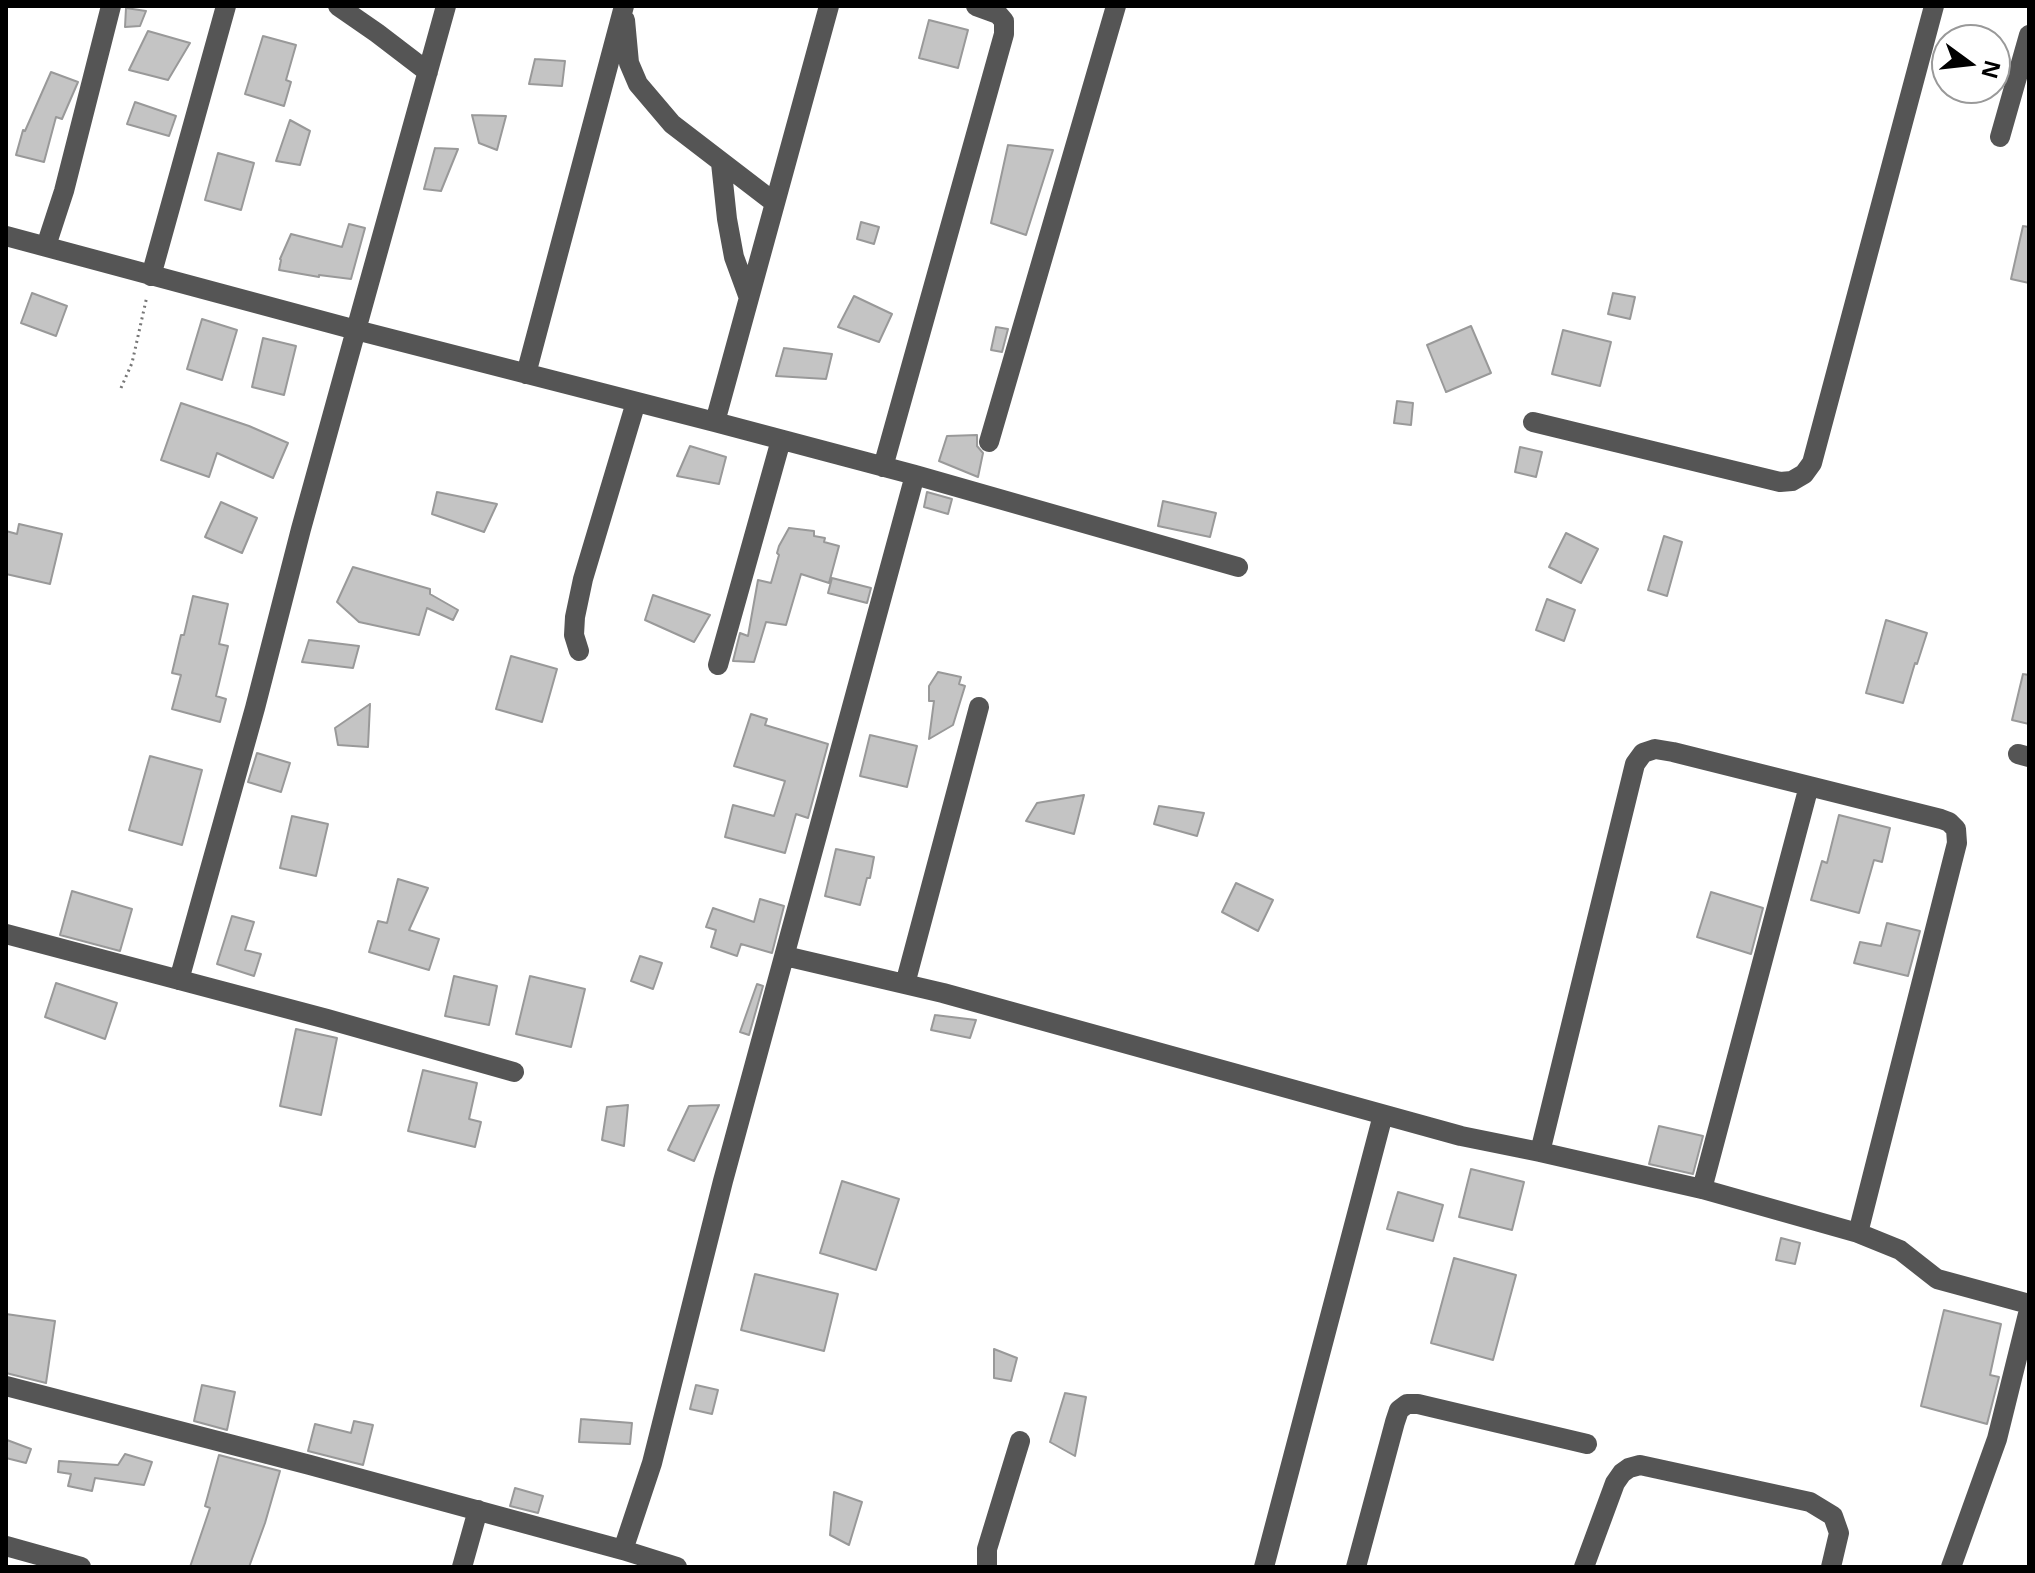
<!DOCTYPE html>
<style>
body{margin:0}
#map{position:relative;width:2035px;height:1573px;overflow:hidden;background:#fff;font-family:"Noto Sans",sans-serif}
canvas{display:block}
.frame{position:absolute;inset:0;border:8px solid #000;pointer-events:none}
.north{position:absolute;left:1931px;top:24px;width:80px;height:80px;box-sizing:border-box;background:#fff;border:2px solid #999;border-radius:50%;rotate:105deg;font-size:22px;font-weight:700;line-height:32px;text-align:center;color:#000}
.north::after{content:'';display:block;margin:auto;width:28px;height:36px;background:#000;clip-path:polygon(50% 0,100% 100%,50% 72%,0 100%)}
</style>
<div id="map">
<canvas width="2035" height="1573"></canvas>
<div class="frame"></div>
<div class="north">N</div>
</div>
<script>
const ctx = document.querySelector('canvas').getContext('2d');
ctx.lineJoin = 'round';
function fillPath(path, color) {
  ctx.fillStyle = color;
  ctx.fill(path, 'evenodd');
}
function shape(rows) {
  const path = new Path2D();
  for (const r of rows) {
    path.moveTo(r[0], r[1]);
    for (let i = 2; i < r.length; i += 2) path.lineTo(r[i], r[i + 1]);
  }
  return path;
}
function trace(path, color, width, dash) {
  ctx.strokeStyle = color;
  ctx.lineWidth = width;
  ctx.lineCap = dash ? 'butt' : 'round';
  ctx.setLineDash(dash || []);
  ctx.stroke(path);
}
const building = shape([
 [126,8,146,11,140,26,125,27,126,8],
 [929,20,968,30,958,68,919,58,929,20],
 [148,31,190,43,168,80,129,70,148,31],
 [263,36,296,45,286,80,291,82,284,106,245,94,263,36],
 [535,59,565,61,562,86,529,84,535,59],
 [51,72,78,82,62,119,56,117,44,162,16,155,23,130,25,131,51,72],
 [135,102,176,116,169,136,127,124,135,102],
 [472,115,506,116,497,150,479,143,472,115],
 [290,120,310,131,300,165,276,161,290,120],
 [1008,145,1053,150,1026,235,991,223,1008,145],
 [435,148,458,149,441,191,424,189,435,148],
 [218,153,254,163,241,210,205,200,218,153],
 [861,222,879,227,874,244,857,239,861,222],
 [349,224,365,228,351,279,319,275,319,277,279,270,281,260,280,259,291,234,342,247,349,224],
 [2023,226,2029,227,2029,283,2011,279,2023,226],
 [32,293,67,306,56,336,21,323,32,293],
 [1613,293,1635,297,1630,319,1608,314,1613,293],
 [854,296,892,314,879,342,838,327,854,296],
 [202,319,237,330,222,380,187,369,202,319],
 [1471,326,1491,373,1446,392,1427,345,1471,326],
 [996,327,1008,329,1002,352,991,350,996,327],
 [1563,330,1611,342,1600,386,1552,374,1563,330],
 [263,338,296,346,284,395,252,387,263,338],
 [784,348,832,354,826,379,776,376,784,348],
 [1397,401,1413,403,1411,425,1394,423,1397,401],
 [181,403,249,426,288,443,273,478,217,453,209,477,161,460,181,403],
 [977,435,977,446,983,453,978,477,939,461,947,436,977,435],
 [690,446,726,457,719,484,677,476,690,446],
 [1520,447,1542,452,1536,477,1515,472,1520,447],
 [437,492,497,504,484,532,432,514,437,492],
 [927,492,952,499,948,514,924,507,927,492],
 [1163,501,1216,513,1210,537,1158,526,1163,501],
 [221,502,257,518,242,553,205,537,221,502],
 [19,524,62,534,50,584,6,574,6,531,17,534,19,524],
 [789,528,814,531,814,536,825,538,824,542,839,546,829,583,801,574,786,625,766,622,754,662,733,661,740,633,748,636,758,580,771,583,779,555,777,553,779,546,789,528],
 [1566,533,1598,549,1581,583,1549,567,1566,533],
 [1664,536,1682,542,1667,596,1648,590,1664,536],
 [353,567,430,589,430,594,458,610,453,620,427,608,419,635,359,622,337,602,353,567],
 [832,578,871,588,867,603,828,593,832,578],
 [653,595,710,615,694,642,645,620,653,595],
 [193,596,228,604,219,644,228,646,216,696,226,699,220,722,172,709,181,675,172,673,181,635,184,635,193,596],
 [1547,599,1575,610,1564,641,1536,630,1547,599],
 [1886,620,1927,633,1917,664,1915,663,1903,703,1866,693,1886,620],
 [309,640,359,646,353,668,302,662,309,640],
 [511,656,557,669,542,722,496,709,511,656],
 [938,672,961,677,959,684,965,686,953,725,929,739,934,701,929,701,929,686,938,672],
 [2023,674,2029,675,2029,724,2012,720,2023,674],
 [370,704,368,747,338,745,335,728,370,704],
 [751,714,767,719,765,725,828,744,808,818,796,814,785,853,725,837,733,805,774,816,785,781,734,766,751,714],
 [870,735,917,746,907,787,860,776,870,735],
 [257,753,290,763,281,792,248,782,257,753],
 [150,756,202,770,182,845,129,830,150,756],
 [1084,795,1074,834,1026,821,1037,803,1084,795],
 [1159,806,1204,813,1197,836,1154,824,1159,806],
 [1839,815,1890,828,1882,862,1874,860,1859,913,1811,900,1822,861,1827,863,1839,815],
 [292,816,328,824,316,876,280,868,292,816],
 [836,849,874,857,870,878,867,878,860,905,825,896,836,849],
 [398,879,428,888,409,930,439,939,429,970,369,952,378,921,387,923,398,879],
 [1236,883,1273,900,1258,931,1222,912,1236,883],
 [72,891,132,909,120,951,60,935,72,891],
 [1711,892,1763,908,1751,954,1697,937,1711,892],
 [760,899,784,906,772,953,741,944,737,956,711,947,716,930,706,927,713,908,754,922,760,899],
 [232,916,254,922,245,950,261,954,254,976,217,964,232,916],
 [1887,923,1920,931,1908,976,1854,963,1860,942,1881,946,1887,923],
 [640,956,662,963,653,989,631,981,640,956],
 [454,976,497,986,489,1025,445,1016,454,976],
 [530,976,585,989,571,1047,516,1034,530,976],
 [56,983,117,1003,105,1039,45,1017,56,983],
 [757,984,763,986,749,1035,740,1032,757,984],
 [935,1015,976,1020,970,1038,931,1030,935,1015],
 [296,1029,337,1038,321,1115,280,1106,296,1029],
 [423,1070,477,1083,469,1119,481,1122,475,1147,408,1131,423,1070],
 [628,1105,624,1146,602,1140,607,1107,628,1105],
 [719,1105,694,1161,668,1150,689,1106,719,1105],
 [1659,1126,1703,1136,1693,1174,1649,1164,1659,1126],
 [1471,1169,1524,1182,1512,1230,1459,1217,1471,1169],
 [842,1181,899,1199,876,1270,820,1253,842,1181],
 [1398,1192,1443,1205,1433,1241,1387,1229,1398,1192],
 [1781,1238,1800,1243,1795,1264,1776,1260,1781,1238],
 [1454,1258,1516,1275,1493,1360,1431,1343,1454,1258],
 [755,1274,838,1294,824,1351,741,1330,755,1274],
 [1944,1310,2001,1324,1990,1375,1999,1377,1987,1424,1921,1406,1944,1310],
 [6,1314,55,1321,46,1383,6,1373,6,1314],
 [994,1349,1017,1358,1011,1381,994,1378,994,1349],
 [202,1385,235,1392,227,1430,194,1421,202,1385],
 [696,1385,718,1390,712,1414,690,1409,696,1385],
 [1065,1393,1086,1397,1075,1456,1050,1442,1065,1393],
 [581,1419,632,1423,630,1444,579,1442,581,1419],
 [354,1421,373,1425,363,1465,308,1451,315,1424,351,1433,354,1421],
 [7,1440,31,1449,26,1463,6,1458,7,1440],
 [125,1454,152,1462,144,1485,95,1478,92,1491,68,1486,71,1474,58,1472,59,1461,118,1465,125,1454],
 [219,1455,280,1471,265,1523,249,1567,190,1567,210,1508,205,1506,219,1455],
 [515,1488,543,1496,538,1513,510,1506,515,1488],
 [834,1492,862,1502,849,1545,830,1535,834,1492]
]);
fillPath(building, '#c4c4c4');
trace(building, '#999', 2);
trace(shape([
 [121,388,132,363,147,296]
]), '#777', 3, [2, 4]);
trace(shape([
 [338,6,377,33,428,72],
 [446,6,356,330,715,422,915,475,1238,567],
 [625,20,629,63,638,84,672,124,775,203],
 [2000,137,2029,35],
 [721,163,727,219,734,257,749,298],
 [6,236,356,330,301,529,255,708,179,980],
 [46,246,64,191,111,6],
 [151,276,226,6],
 [526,374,624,6],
 [715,422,829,6],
 [1533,422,1780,482,1792,481,1804,474,1812,463,1934,6],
 [989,442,1116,6],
 [883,467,1004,34,1004,21,998,14,976,6],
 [579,651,574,635,575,617,583,579,636,402],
 [718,665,781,440],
 [2018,754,2029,757],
 [6,934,327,1019,514,1072],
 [785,956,943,993,1461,1136,1540,1152,1702,1189,1858,1233,1900,1250,1937,1279,2029,1304],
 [905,984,979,707],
 [1540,1152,1635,764,1643,753,1655,749,1673,752,1941,819,1949,822,1956,829,1957,843,1858,1233],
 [1702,1189,1809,786],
 [6,1386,310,1465,623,1550,677,1567],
 [6,1546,81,1567],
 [623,1550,652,1463,723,1181,915,475],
 [462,1567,478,1510],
 [987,1567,987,1549,1020,1441],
 [1264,1567,1383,1115],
 [1356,1567,1395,1422,1399,1410,1407,1404,1418,1404,1587,1444],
 [1584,1567,1615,1483,1622,1473,1629,1468,1640,1465,1810,1502,1833,1516,1839,1533,1831,1567],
 [1951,1567,1997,1439,2029,1310]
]), '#555', 20);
</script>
